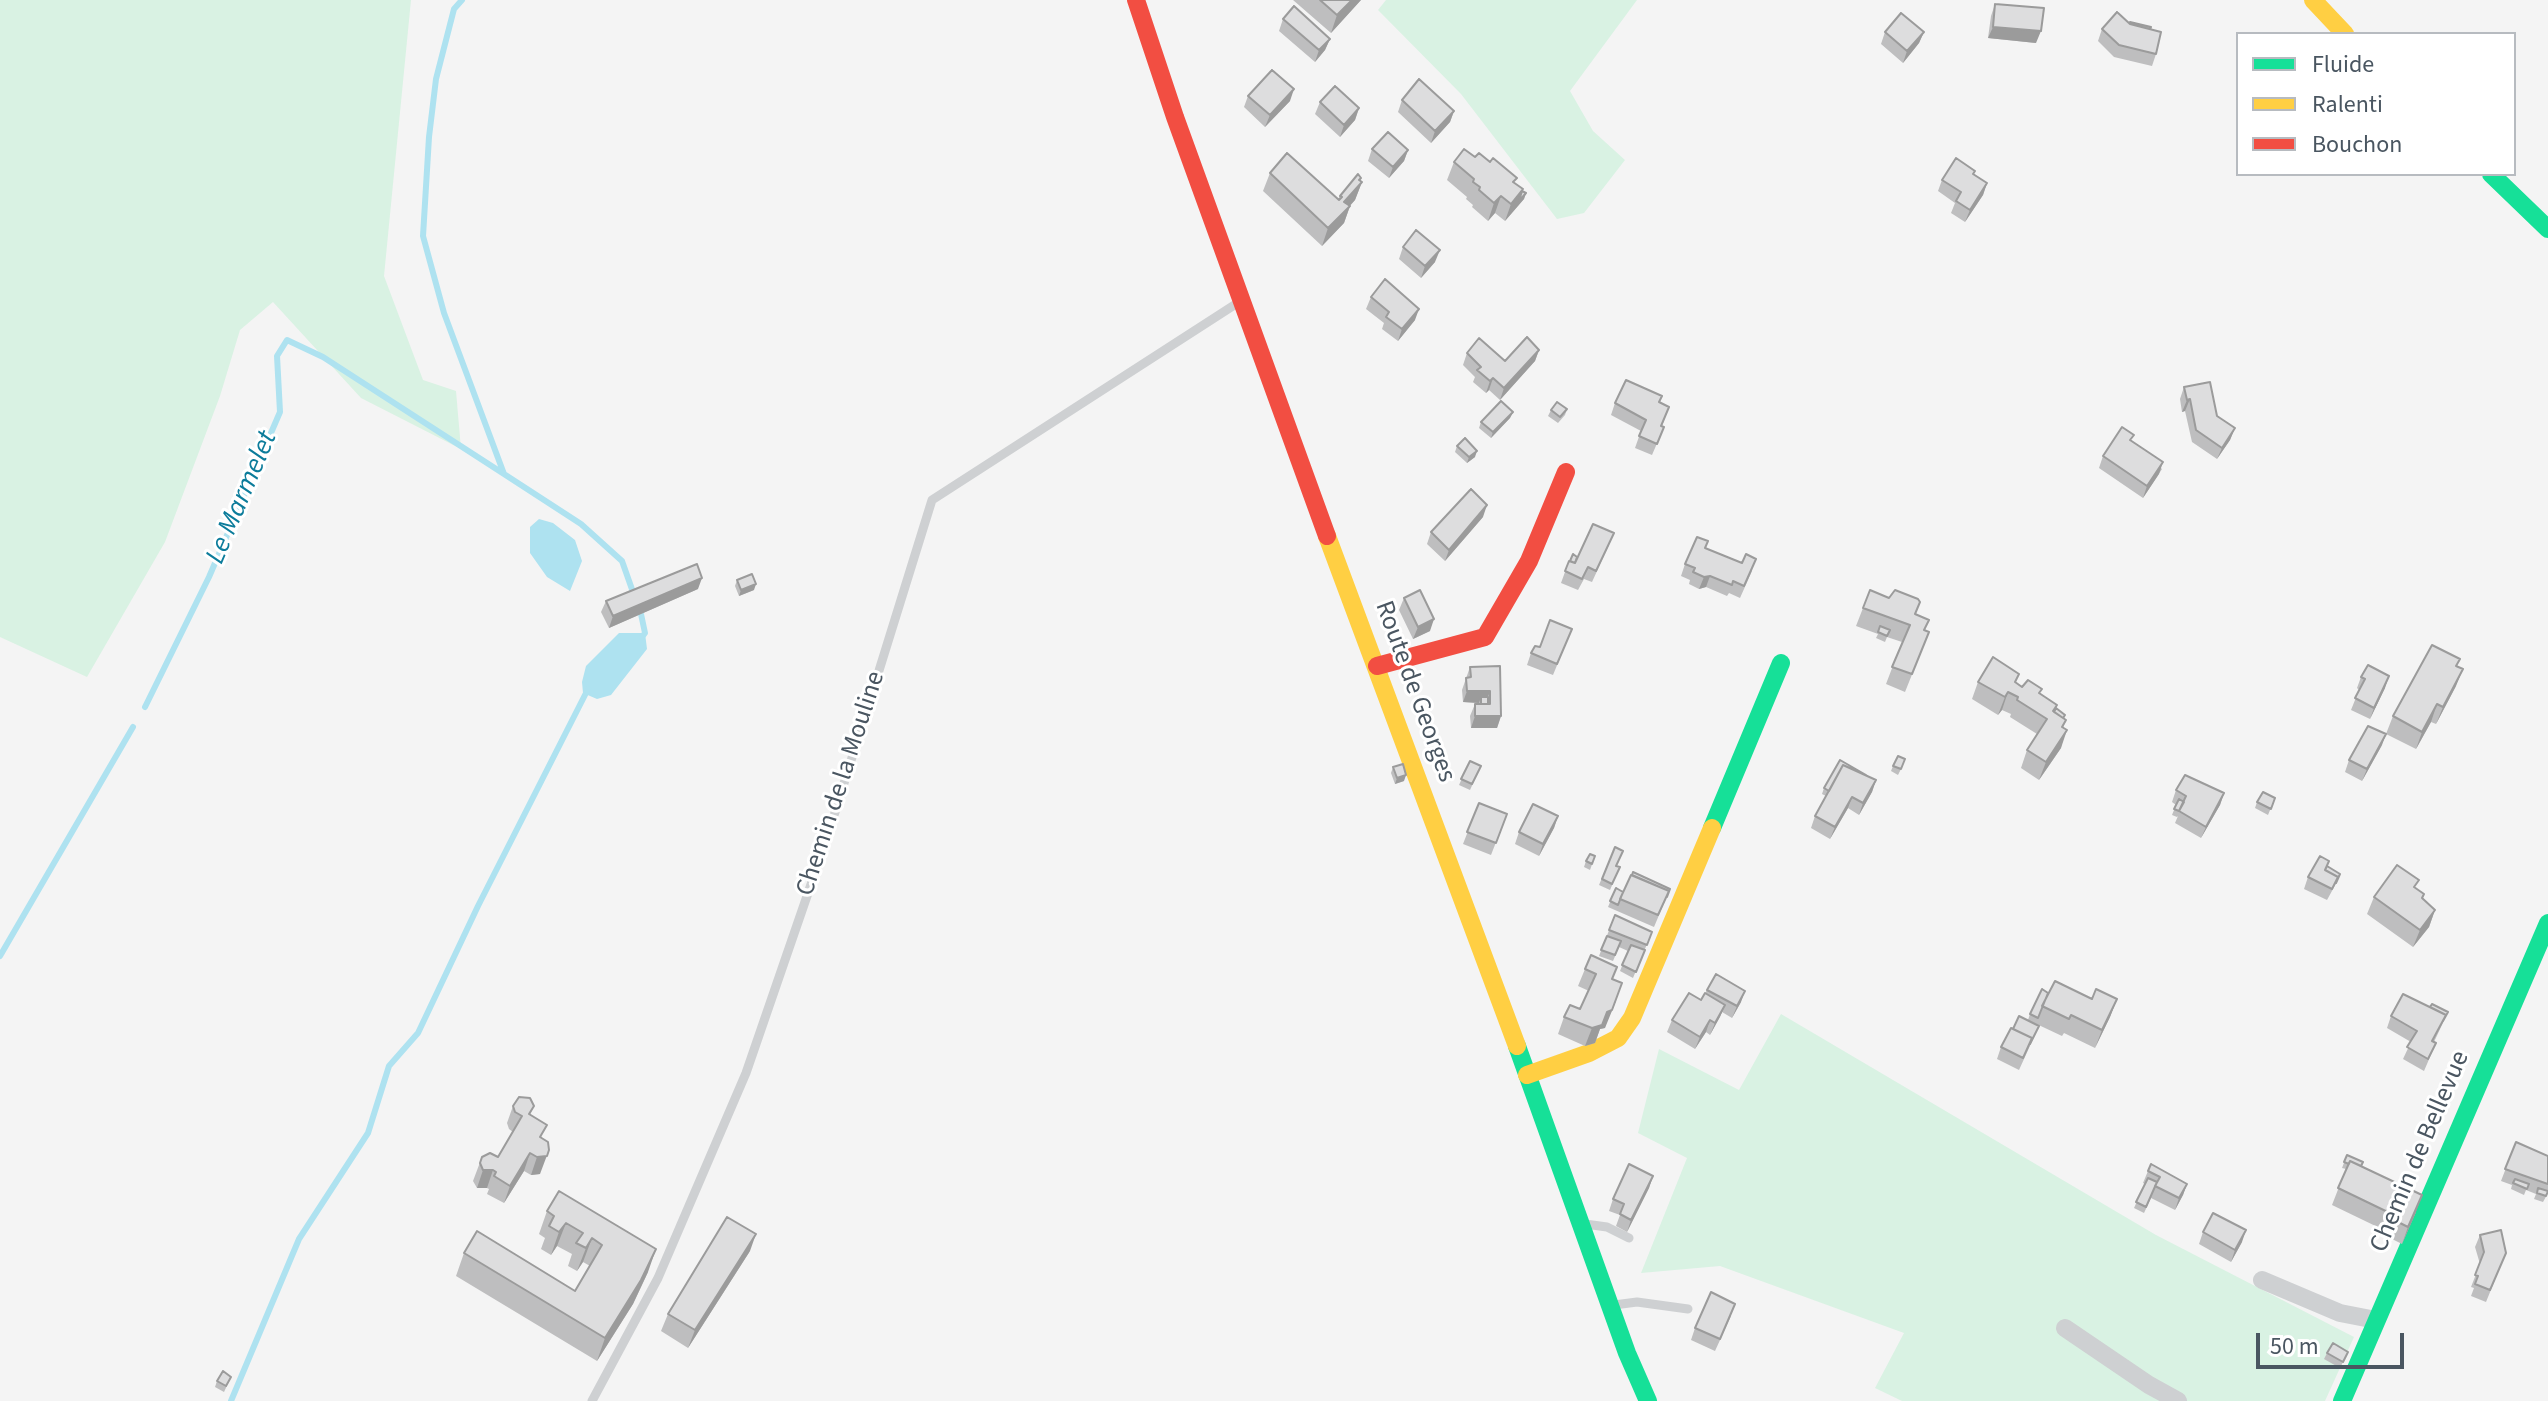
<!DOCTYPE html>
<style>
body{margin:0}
#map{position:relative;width:2548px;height:1401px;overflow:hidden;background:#f4f4f4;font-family:"Source Sans 3",sans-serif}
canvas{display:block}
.legend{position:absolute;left:2236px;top:32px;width:280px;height:144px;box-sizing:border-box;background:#fff;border:2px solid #b7bbc0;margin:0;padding:10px 14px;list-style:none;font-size:24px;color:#4a5661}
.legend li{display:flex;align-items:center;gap:16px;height:40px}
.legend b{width:40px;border:2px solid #b7bbc0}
.scale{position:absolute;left:2256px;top:1333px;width:148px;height:36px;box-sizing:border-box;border:4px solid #4a5661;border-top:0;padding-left:10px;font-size:24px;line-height:28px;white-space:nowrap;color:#4a5661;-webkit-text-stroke:6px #fff;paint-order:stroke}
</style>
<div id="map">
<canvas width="2548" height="1401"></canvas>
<ul class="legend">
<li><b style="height:10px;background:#16e098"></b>Fluide</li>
<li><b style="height:10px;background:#ffcf43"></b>Ralenti</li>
<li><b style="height:10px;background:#f24e42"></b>Bouchon</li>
</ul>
<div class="scale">50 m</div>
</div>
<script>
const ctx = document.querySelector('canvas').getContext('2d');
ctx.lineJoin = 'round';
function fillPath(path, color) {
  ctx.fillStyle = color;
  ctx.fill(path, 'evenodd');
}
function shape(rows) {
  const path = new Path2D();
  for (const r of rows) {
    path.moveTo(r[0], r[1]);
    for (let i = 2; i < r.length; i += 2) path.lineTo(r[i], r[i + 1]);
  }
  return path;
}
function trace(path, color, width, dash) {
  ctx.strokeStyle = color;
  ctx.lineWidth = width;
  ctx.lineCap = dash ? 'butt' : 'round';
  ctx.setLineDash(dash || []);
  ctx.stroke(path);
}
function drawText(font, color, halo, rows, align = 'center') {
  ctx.font = font + ' "Source Sans 3",sans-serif';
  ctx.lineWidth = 6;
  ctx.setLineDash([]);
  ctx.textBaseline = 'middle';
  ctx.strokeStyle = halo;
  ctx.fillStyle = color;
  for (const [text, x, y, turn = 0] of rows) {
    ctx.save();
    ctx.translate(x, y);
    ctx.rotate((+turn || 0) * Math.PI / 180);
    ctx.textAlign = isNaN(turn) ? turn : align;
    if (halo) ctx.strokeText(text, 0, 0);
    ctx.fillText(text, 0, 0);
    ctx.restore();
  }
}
fillPath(shape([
 [0,0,411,0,384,276,423,380,456,391,461,449,361,398,273,302,240,330,220,396,165,542,87,677,0,637],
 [1386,0,1637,0,1570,91,1593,131,1625,160,1584,213,1557,219,1461,94,1378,10],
 [1781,1014,2156,1235,2354,1337,2325,1401,1902,1401,1875,1388,1904,1333,1720,1266,1641,1273,1687,1158,1638,1133,1659,1049,1739,1090]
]), '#d9f2e3');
fillPath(shape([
 [539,519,553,523,575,540,582,561,570,591,547,577,530,553,530,527],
 [619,633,645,633,647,649,611,695,597,699,583,693,582,682,586,666]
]), '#aee2f0');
trace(shape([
 [462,0,454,9,436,79,429,137,423,236,444,313,504,474,581,524,622,561,634,595],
 [641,614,645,633,642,637],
 [145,707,209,577,280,412,277,356,287,340,323,357,504,474],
 [0,956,133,727],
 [231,1401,299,1239,368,1133,389,1066,418,1033,478,906,588,689]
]), '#aee2f0', 6);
trace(shape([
 [1585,1224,1607,1227,1629,1238],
 [1614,1305,1637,1302,1688,1309],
 [592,1401,658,1278,746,1073,827,838,932,500,1239,302]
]), '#ced0d2', 9);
trace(shape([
 [2262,1280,2340,1313,2376,1320],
 [2065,1328,2149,1385,2178,1401]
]), '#ced0d2', 18);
trace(shape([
 [2491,174,2548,229],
 [1712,828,1781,663],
 [1517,1046,1627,1353,1648,1401],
 [2342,1401,2548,923]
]), '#16e098', 18);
trace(shape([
 [2313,0,2345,34],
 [1327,536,1517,1046],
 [1527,1075,1589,1053,1618,1038,1632,1018,1712,828]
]), '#ffcf43', 18);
trace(shape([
 [1136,0,1175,117,1327,536],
 [1377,666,1485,637,1529,561,1566,472]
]), '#f24e42', 18);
fillPath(shape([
 [1293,0,1361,0,1331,33],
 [1995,4,2036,43,1988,38,1991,16],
 [1283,19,1330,39,1325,50,1315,62,1279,31],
 [2102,29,2156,54,2152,66,2114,57,2098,41],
 [1885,32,1924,32,1919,43,1903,63,1881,44],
 [1248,96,1290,101,1265,127,1244,107],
 [1402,100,1454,111,1450,122,1431,143,1398,112],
 [1320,102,1359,108,1355,120,1340,137,1315,114],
 [1372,149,1408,150,1404,161,1389,178,1368,161],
 [1475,157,1515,184,1526,193,1524,199,1505,221,1495,213,1488,221,1472,207,1473,205,1466,199,1467,197,1447,180,1454,162],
 [1975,171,1974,174,1987,183,1983,195,1965,222,1951,213,1955,203,1938,191,1942,180],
 [1270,173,1338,199,1340,196,1361,178,1360,181,1362,182,1355,200,1350,206,1344,223,1322,246,1263,191],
 [1403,247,1435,262,1421,278,1399,259],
 [1371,297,1415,320,1398,341,1382,329,1384,323,1366,309],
 [1539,350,1535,361,1500,400,1489,390,1486,393,1473,382,1475,377,1463,365,1467,353,1505,361],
 [2184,387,2217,416,2235,428,2230,440,2217,459,2192,442,2185,411,2182,412,2180,399],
 [1659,402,1669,407,1662,426,1664,427,1652,455,1635,448,1641,431,1611,415,1615,403],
 [1567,409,1565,415,1558,423,1548,416,1551,410],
 [1513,412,1510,418,1491,438,1479,428,1481,422],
 [2132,441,2162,469,2143,498,2099,468,2103,456],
 [1457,446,1475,457,1467,463,1455,452],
 [1483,517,1445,561,1427,544,1431,532],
 [1609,545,1592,582,1584,579,1578,590,1561,583,1569,561],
 [1705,548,1752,571,1740,598,1729,593,1727,596,1706,587,1699,589,1689,584,1690,580,1681,576,1685,564],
 [737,580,754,590,739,596,735,586],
 [698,589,609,628,601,612,606,601],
 [1404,598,1430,631,1413,639,1399,610],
 [1889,598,1915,614,1925,631,1929,632,1905,692,1886,684,1902,642,1887,637,1885,642,1876,638,1878,634,1856,626,1863,608],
 [1572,629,1553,675,1527,665,1531,653,1540,647],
 [1500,666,1501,716,1497,728,1471,728,1470,716,1475,704,1479,704,1479,703,1463,702,1462,690,1470,667],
 [2457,666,2456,686,2436,724,2431,722,2416,749,2386,734,2393,716],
 [2361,677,2385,688,2370,719,2351,710,2359,690,2357,688],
 [1978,682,2016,683,2022,687,2040,694,2065,715,2064,719,2066,720,2063,728,2061,748,2039,780,2021,768,2027,750,2037,734,2010,717,2011,714,2002,710,1998,715,1972,699],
 [2382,745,2362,781,2345,772,2349,760],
 [1470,761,1481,766,1470,790,1459,785],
 [1903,765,1898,775,1891,771,1893,766],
 [1393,767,1404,781,1395,784,1391,773],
 [1866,776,1876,780,1872,792,1859,815,1848,808,1830,839,1811,828,1815,816,1826,796,1822,794,1824,788],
 [2176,790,2224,793,2220,805,2201,838,2175,823,2178,816,2177,817,2172,815,2176,805,2172,802],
 [2275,798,2268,815,2255,808,2257,802],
 [1479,803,1507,814,1491,855,1463,844],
 [1558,816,1554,828,1539,856,1515,844,1519,832],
 [1615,847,1617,866,1620,867,1610,890,1599,885],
 [1595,856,1590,870,1584,867,1586,861],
 [2327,866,2338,880,2327,900,2304,889,2308,877],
 [1616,888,1623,892,1670,889,1654,927,1608,907],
 [2416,888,2424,894,2423,898,2435,910,2429,927,2413,947,2367,914,2374,897],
 [1615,915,1647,944,1633,978,1620,971,1628,951,1619,947,1613,961,1599,956],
 [1585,969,1612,979,1605,1028,1600,1029,1595,1043,1585,1046,1558,1034,1564,1017,1580,1009,1589,991,1578,986],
 [1707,990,1741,1002,1732,1018,1722,1012,1710,1035,1706,1032,1695,1049,1667,1032,1672,1020,1701,1000],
 [2048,993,2092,999,2117,999,2110,1017,2095,1048,2064,1033,2062,1036,2028,1020,2030,1014],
 [2430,1007,2448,1012,2434,1042,2436,1043,2424,1071,2403,1059,2411,1042,2387,1028,2391,1016],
 [2039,1026,2019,1070,1997,1059,2001,1047,2013,1029],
 [513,1106,534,1106,530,1115,542,1138,540,1174,531,1175,524,1171,504,1203,487,1194,489,1189,487,1188,477,1188,473,1181,482,1157,498,1157,513,1132,509,1129,507,1123],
 [2516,1142,2548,1156,2548,1193,2543,1202,2534,1199,2536,1194,2526,1190,2524,1195,2511,1189,2512,1185,2501,1181],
 [2347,1155,2363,1162,2362,1166,2416,1212,2402,1244,2388,1237,2390,1233,2332,1205,2346,1169,2342,1168],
 [2148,1171,2187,1184,2183,1195,2175,1210,2151,1198,2144,1213,2134,1208,2145,1184,2143,1183],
 [1653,1176,1649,1188,1627,1232,1616,1226,1620,1215,1609,1211,1613,1199],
 [547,1211,648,1272,633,1304,597,1361,456,1276,464,1253,575,1291,590,1266,583,1262,577,1271,568,1266,572,1254,557,1246,551,1255,541,1249,545,1238,539,1234],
 [2203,1232,2242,1242,2231,1262,2199,1244],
 [2480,1235,2501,1265,2486,1302,2471,1296,2474,1288,2471,1287,2480,1264,2475,1247],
 [750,1251,688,1348,661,1331,668,1314],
 [1731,1316,1715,1351,1691,1340,1695,1328],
 [2348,1352,2340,1368,2324,1359,2327,1353],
 [231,1377,224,1392,215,1387,217,1381]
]), '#bebebf');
fillPath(shape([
 [1352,0,1361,0,1331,33,1337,15],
 [1993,27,2041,31,2036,43,1988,38],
 [1924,32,1919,43,1903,63,1907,51],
 [1330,39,1325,50,1315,62,1319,50],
 [1294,89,1290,101,1265,127,1270,115],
 [1359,108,1355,120,1340,137,1344,125],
 [1454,111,1450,122,1431,143,1435,131],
 [1408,150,1404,161,1389,178,1393,167],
 [1361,178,1357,187,1362,182,1355,200,1344,212,1350,206,1344,223,1322,246,1328,228],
 [1987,183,1983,195,1965,222,1970,210],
 [1523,189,1519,201,1526,193,1524,199,1505,221,1511,204],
 [1501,196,1495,213,1488,221,1494,203],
 [1440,250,1435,262,1421,278,1425,266],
 [1419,309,1415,320,1398,341,1402,329],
 [1539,350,1535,361,1500,400,1504,388],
 [1493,378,1489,390,1486,393,1490,381],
 [2190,399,2185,411,2182,412,2187,400],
 [1513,412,1510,418,1491,438,1493,432],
 [2235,428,2230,440,2217,459,2222,448],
 [1477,451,1475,457,1467,463,1469,457],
 [2163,462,2159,474,2143,498,2147,486],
 [1487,505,1483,517,1445,561,1449,550],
 [1710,576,1706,587,1699,589,1704,577],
 [702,578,698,589,609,628,613,616],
 [756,584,754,590,739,596,741,590],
 [1434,619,1430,631,1413,639,1418,627],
 [2463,669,2456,686,2436,724,2443,707],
 [2389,676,2385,688,2370,719,2374,708],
 [1467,691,1490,691,1486,703,1481,697,1479,703,1463,702],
 [2008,692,2002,710,1998,715,2005,697],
 [2437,704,2431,722,2416,749,2422,732],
 [1475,716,1501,716,1497,728,1471,728],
 [2067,730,2061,748,2039,780,2046,762],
 [2386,734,2382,745,2362,781,2367,769],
 [1406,775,1404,781,1395,784,1397,778],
 [1876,780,1872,792,1859,815,1863,803],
 [2224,793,2220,805,2201,838,2206,827],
 [1852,797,1848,808,1830,839,1835,827],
 [1558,816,1554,828,1539,856,1543,844],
 [2435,910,2429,927,2413,947,2420,930],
 [1745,991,1741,1002,1732,1018,1737,1006],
 [2117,999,2110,1017,2095,1048,2102,1030],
 [1616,1001,1605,1028,1600,1029,1595,1043,1585,1046,1592,1028],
 [1725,1005,1720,1017,1710,1035,1715,1023],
 [1710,1020,1706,1032,1695,1049,1700,1037],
 [549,1150,540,1174,531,1175,537,1157],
 [530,1153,524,1171,504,1203,510,1186],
 [483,1170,493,1170,487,1188,477,1188],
 [1653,1176,1649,1188,1627,1232,1631,1220],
 [2187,1184,2183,1195,2175,1210,2179,1198],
 [2422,1195,2416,1212,2402,1244,2408,1227],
 [566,1223,557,1246,551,1255,559,1232],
 [2246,1230,2242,1242,2231,1262,2235,1250],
 [756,1234,750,1251,688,1348,695,1330],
 [592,1238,583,1262,577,1271,586,1248],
 [656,1249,648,1272,633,1304,597,1361,605,1338]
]), '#9b9b9b');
const building = shape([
 [1320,0,1352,0,1337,15,1320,0],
 [1995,4,2044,8,2041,31,1993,27,1995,4],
 [1294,6,1330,39,1319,50,1283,19,1294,6],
 [2117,12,2130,24,2161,32,2156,54,2119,45,2102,29,2117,12],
 [1901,13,1924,32,1907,51,1885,32,1901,13],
 [2130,22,2151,27,2150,29,2130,24,2130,22],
 [1272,70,1294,89,1270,115,1248,96,1272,70],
 [1419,79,1454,111,1435,131,1402,100,1419,79],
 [1335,86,1359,108,1344,125,1320,102,1335,86],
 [1388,132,1408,150,1393,167,1372,149,1388,132],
 [1464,149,1475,157,1479,153,1490,162,1493,158,1517,178,1513,182,1523,189,1511,204,1501,196,1494,203,1479,190,1480,187,1473,182,1474,179,1454,162,1464,149],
 [1287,153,1339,200,1342,197,1340,196,1358,174,1361,178,1359,180,1362,182,1344,202,1350,206,1328,228,1270,173,1287,153],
 [1956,158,1975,171,1973,174,1987,183,1970,210,1956,201,1961,192,1942,180,1956,158],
 [1522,191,1526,193,1519,201,1522,191],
 [1416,230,1440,250,1425,266,1403,247,1416,230],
 [1385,279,1419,309,1402,329,1386,317,1389,312,1371,297,1385,279],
 [1527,337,1539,350,1504,388,1493,378,1490,381,1477,370,1481,367,1467,353,1479,338,1505,361,1527,337],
 [1626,380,1662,396,1659,402,1669,407,1661,426,1664,427,1657,444,1639,436,1646,420,1615,403,1626,380],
 [2210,382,2217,416,2235,428,2222,448,2196,430,2190,399,2187,400,2184,387,2210,382],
 [1501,401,1513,412,1493,432,1481,422,1501,401],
 [1557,402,1567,409,1560,417,1551,410,1557,402],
 [2122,427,2134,435,2130,440,2163,462,2147,486,2103,456,2122,427],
 [1465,438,1477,451,1469,457,1457,446,1465,438],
 [1471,489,1487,505,1449,550,1431,532,1471,489],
 [1593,524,1614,533,1596,571,1588,567,1582,579,1565,571,1569,561,1575,563,1593,524],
 [1697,537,1708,541,1705,548,1742,563,1746,554,1756,559,1744,586,1733,581,1732,585,1710,576,1704,577,1693,572,1695,568,1685,564,1697,537],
 [1573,554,1577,557,1575,563,1570,561,1573,554],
 [697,564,702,578,613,616,606,601,697,564],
 [752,574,756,584,741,590,737,580,752,574],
 [1420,590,1434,619,1418,627,1404,598,1420,590],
 [1870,590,1889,598,1895,590,1918,599,1920,602,1915,614,1929,620,1924,630,1929,632,1912,674,1892,667,1910,625,1863,608,1870,590],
 [1550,620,1572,629,1557,664,1531,653,1535,646,1540,647,1550,620],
 [1880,626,1890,630,1887,636,1878,632,1880,626],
 [2432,645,2460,659,2456,666,2463,669,2443,707,2437,704,2422,732,2393,716,2432,645],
 [1993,657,2019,674,2015,682,2022,687,2028,680,2042,689,2039,693,2057,705,2053,711,2066,720,2062,727,2067,730,2046,762,2027,750,2047,719,2017,700,2018,697,2008,692,2005,697,1978,682,1993,657],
 [2368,665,2389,676,2374,708,2355,698,2365,679,2361,677,2368,665],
 [1500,666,1501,716,1475,716,1475,704,1490,704,1490,691,1467,691,1466,678,1471,677,1470,667,1500,666],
 [1481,697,1488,697,1488,704,1481,704,1481,697],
 [2056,708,2065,715,2063,718,2054,712,2056,708],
 [2368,726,2386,734,2367,769,2349,760,2368,726],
 [1898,756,1905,759,1901,769,1893,766,1898,756],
 [1840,760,1866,775,1843,765,1829,791,1824,788,1840,760],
 [1470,761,1481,766,1472,784,1461,779,1470,761],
 [1403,764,1406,775,1397,778,1393,767,1403,764],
 [1843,765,1876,780,1863,803,1852,797,1835,827,1815,816,1843,765],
 [2185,775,2224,793,2206,827,2179,811,2186,796,2176,790,2185,775],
 [2263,792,2275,798,2271,809,2257,802,2263,792],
 [2179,799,2184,802,2179,811,2174,809,2179,799],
 [1479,803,1507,814,1496,843,1467,832,1479,803],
 [1533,804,1558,816,1543,844,1519,832,1533,804],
 [1615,847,1623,851,1616,866,1620,867,1612,884,1602,879,1615,847],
 [1590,854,1595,856,1592,864,1586,861,1590,854],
 [2320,856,2329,861,2325,870,2338,877,2332,889,2308,877,2320,856],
 [2397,865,2419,880,2414,887,2424,894,2422,898,2435,910,2420,930,2374,897,2397,865],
 [2327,866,2340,874,2336,883,2338,877,2325,870,2327,866],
 [1633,872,1670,889,1667,897,1669,891,1632,875,1633,872],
 [1631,875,1669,891,1658,915,1620,899,1631,875],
 [1616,888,1623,892,1618,905,1610,901,1616,888],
 [1615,915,1652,932,1647,945,1609,930,1615,915],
 [1607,936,1621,941,1615,955,1601,950,1607,936],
 [1631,945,1645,950,1636,972,1622,965,1631,945],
 [1591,955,1617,967,1612,979,1622,983,1612,1010,1607,1012,1602,1025,1592,1028,1564,1017,1570,1005,1580,1009,1596,974,1585,969,1591,955],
 [1716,974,1745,991,1737,1006,1707,990,1716,974],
 [2055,981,2092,999,2096,989,2117,999,2102,1030,2071,1015,2069,1019,2042,1006,2055,981],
 [2042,989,2048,993,2038,1018,2030,1014,2042,989],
 [1689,993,1701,1000,1705,993,1725,1005,1715,1023,1710,1020,1700,1037,1672,1020,1689,993],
 [2403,994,2446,1015,2432,1041,2436,1043,2428,1059,2407,1047,2417,1031,2391,1016,2403,994],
 [2432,1004,2448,1012,2443,1021,2446,1015,2430,1007,2432,1004],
 [2019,1016,2039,1026,2030,1044,2032,1038,2013,1029,2019,1016],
 [2011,1028,2032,1038,2023,1058,2001,1047,2011,1028],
 [519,1097,530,1098,534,1106,529,1114,547,1125,540,1137,548,1142,549,1150,547,1156,537,1157,530,1153,510,1186,494,1176,496,1172,493,1170,483,1170,480,1163,482,1157,490,1153,498,1157,522,1116,515,1112,513,1106,519,1097],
 [2516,1142,2548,1156,2548,1184,2505,1169,2516,1142],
 [2347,1155,2363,1162,2361,1166,2350,1161,2349,1164,2344,1162,2347,1155],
 [2350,1161,2422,1195,2408,1227,2394,1220,2396,1216,2338,1188,2350,1161],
 [1629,1164,1653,1176,1631,1220,1620,1214,1624,1204,1613,1199,1629,1164],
 [2151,1164,2187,1184,2179,1198,2155,1186,2160,1177,2148,1171,2151,1164],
 [2148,1178,2157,1182,2146,1207,2136,1202,2148,1178],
 [2515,1179,2529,1184,2527,1189,2513,1183,2515,1179],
 [2538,1188,2548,1191,2546,1196,2537,1193,2538,1188],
 [559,1191,656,1249,641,1280,605,1338,464,1253,477,1231,575,1291,602,1245,592,1238,586,1248,576,1243,583,1233,566,1223,559,1232,549,1226,554,1216,547,1211,559,1191],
 [2213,1213,2246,1230,2235,1250,2203,1232,2213,1213],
 [727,1217,756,1234,695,1330,668,1314,727,1217],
 [2501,1230,2506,1253,2490,1290,2475,1284,2478,1276,2475,1275,2484,1252,2480,1235,2501,1230],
 [1711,1292,1735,1304,1720,1339,1695,1328,1711,1292],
 [2333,1343,2348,1352,2343,1362,2327,1353,2333,1343],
 [223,1371,231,1377,226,1386,217,1381,223,1371]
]);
fillPath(building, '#ddddde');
trace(building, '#9b9b9b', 2);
drawText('26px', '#4a5661', '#fff', [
 ["Route de Georges",1414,692,70],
 ["Chemin de la Mouline",842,784,-72],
 ["Chemin de Bellevue",2421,1152,-67]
]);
drawText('italic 28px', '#0c7c9b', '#fff', [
 ["Le Marmelet",243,498,-67]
]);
</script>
